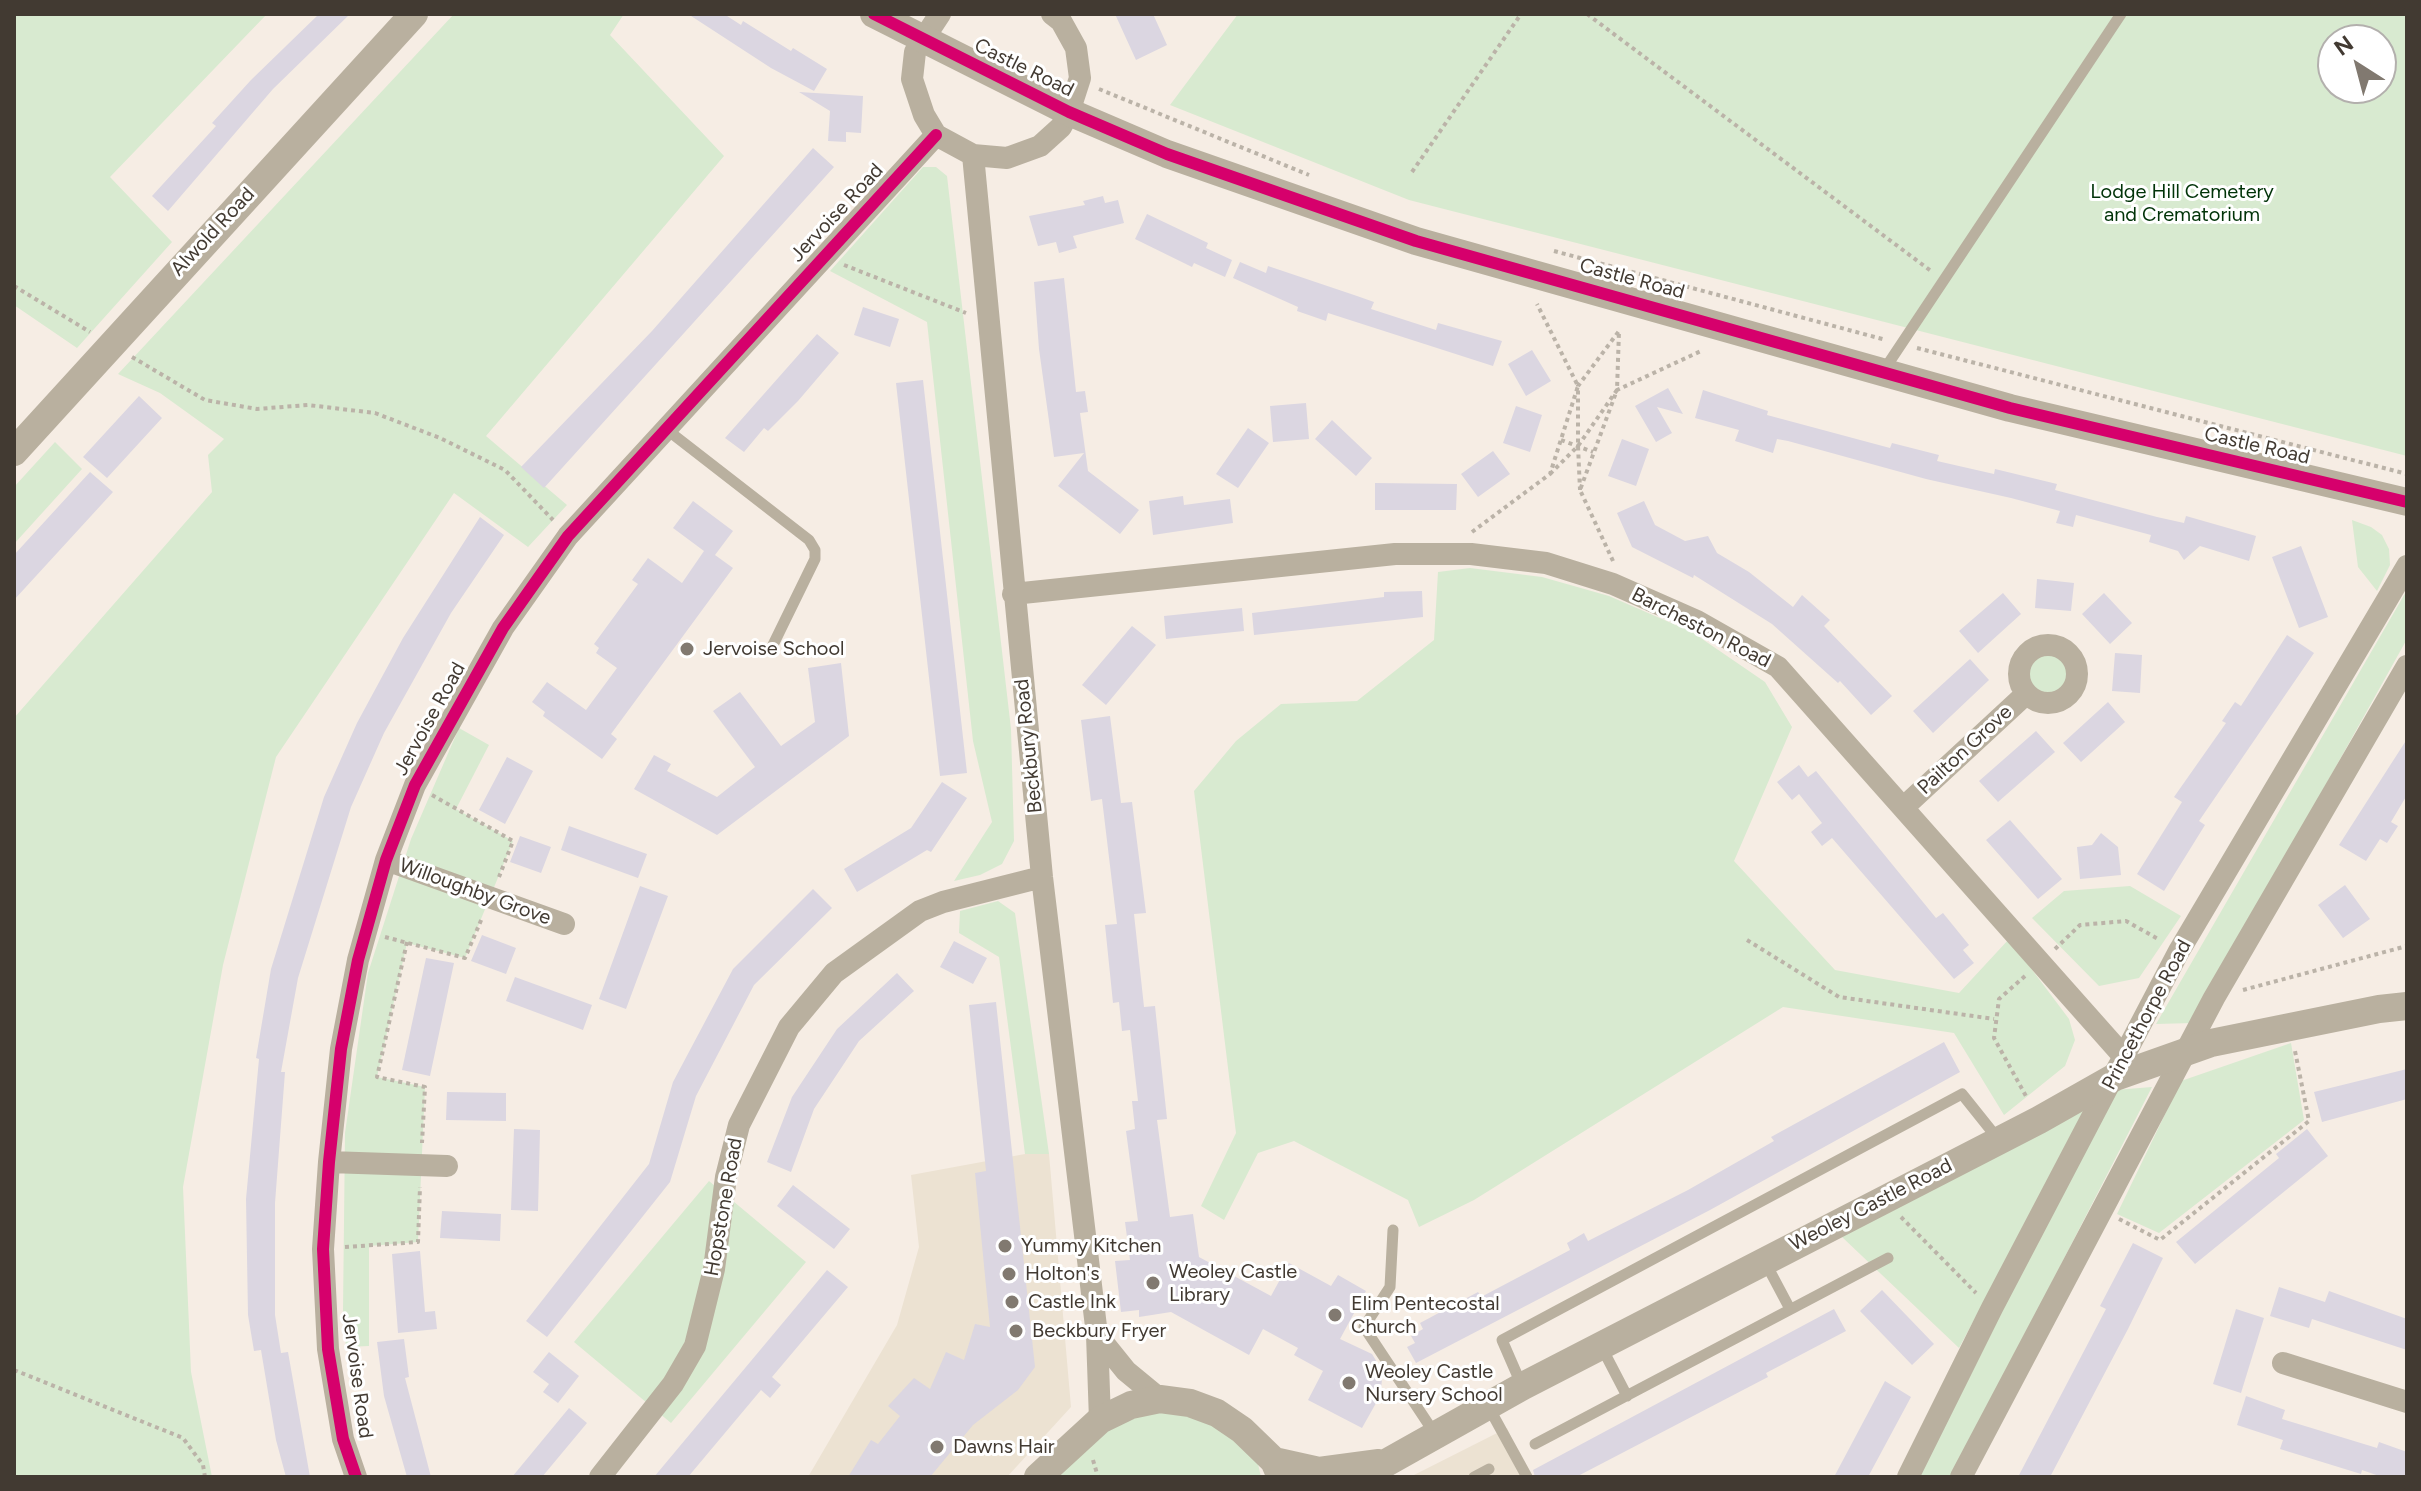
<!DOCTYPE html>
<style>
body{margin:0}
#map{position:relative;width:2421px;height:1491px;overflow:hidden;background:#f6ede4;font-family:Figtree,sans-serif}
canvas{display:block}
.frame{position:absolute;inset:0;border:16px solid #423a32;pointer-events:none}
.north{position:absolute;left:2317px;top:24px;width:80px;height:80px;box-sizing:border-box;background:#fff;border:2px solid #b3b0ad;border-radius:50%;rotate:324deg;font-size:22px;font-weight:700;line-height:32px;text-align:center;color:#423a32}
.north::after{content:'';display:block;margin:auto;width:28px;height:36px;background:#817970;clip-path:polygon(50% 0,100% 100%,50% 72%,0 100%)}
</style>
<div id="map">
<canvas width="2421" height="1491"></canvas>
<div class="frame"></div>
<div class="north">N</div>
</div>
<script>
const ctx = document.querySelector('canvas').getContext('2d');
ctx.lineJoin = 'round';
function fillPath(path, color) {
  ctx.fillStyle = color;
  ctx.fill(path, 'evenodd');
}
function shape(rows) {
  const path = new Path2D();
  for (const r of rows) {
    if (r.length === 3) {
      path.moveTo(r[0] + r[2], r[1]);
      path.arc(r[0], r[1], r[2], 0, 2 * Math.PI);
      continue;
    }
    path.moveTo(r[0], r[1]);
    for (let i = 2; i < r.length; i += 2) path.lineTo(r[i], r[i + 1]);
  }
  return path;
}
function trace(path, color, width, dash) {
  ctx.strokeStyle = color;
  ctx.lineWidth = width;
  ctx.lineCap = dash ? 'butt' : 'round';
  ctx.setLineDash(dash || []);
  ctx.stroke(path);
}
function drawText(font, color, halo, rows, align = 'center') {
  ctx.font = font + ' Figtree,sans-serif';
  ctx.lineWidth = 6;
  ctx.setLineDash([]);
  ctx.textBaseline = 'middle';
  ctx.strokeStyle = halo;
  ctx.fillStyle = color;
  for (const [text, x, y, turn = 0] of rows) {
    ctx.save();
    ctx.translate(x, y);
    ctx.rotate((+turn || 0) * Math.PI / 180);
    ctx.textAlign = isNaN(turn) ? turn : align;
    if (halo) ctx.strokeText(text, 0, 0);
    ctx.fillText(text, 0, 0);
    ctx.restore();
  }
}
fillPath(shape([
 [1025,1154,1049,1154,1071,1407,1007,1477,808,1477,897,1325,919,1247,911,1175],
 [1507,1428,1529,1477,1410,1477]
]), '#ece2d2');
fillPath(shape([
 [14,14,267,14,110,177,172,242,77,348,14,305],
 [454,14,624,14,610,35,724,156,486,436,567,505,528,547,454,493,276,757,223,965,183,1187,191,1372,212,1477,14,1477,14,718,212,492,208,455,224,439,160,393,118,374],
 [1238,14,2407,14,2407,456,1409,200,1170,105],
 [2333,40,2381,40,2381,88,2333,88],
 [923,167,936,167,947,176,1011,729,1014,841,1002,864,980,875,954,881,992,822,973,741,927,322,830,271],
 [55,442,82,469,14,544,14,487],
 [2352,520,2371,527,2382,535,2389,549,2390,565,2377,591,2358,567],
 [1470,568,1542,577,1609,596,1692,632,1765,682,1792,727,1734,861,1835,970,1959,993,2009,939,2069,1019,2075,1040,2065,1066,2004,1115,1954,1033,1783,1007,1474,1200,1419,1227,1408,1200,1294,1141,1258,1153,1224,1220,1201,1206,1236,1133,1194,791,1236,741,1281,704,1357,701,1434,640,1438,572],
 [2407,590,2407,639,2193,1023,2156,1024],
 [2046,674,24],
 [459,728,489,745,456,809,513,841,465,958,407,943,377,1077,425,1087,418,1242,369,1246,369,1346,346,1347,343,1310,345,1133,368,973,411,839],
 [2130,886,2181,916,2139,978,2099,986,2032,918,2064,891],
 [998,901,1015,913,1049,1154,1025,1154,999,957,959,933,960,911],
 [2291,1043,2304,1120,2159,1233,2117,1214,2181,1081],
 [2152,1087,1952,1477,1917,1477,2115,1090],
 [2094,1097,1959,1348,1842,1237],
 [709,1181,806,1262,671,1423,574,1342],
 [1188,1407,1256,1455,1261,1477,1041,1477,1102,1422]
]), '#d8ead0');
fillPath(shape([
 [319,14,350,14,273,89,168,211,152,196,216,126,212,123,251,80],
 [688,14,724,14,741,25,743,21,791,51,793,48,827,69,814,91,771,68],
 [1115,14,1153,14,1167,45,1136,60],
 [799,92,863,96,861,133,846,132,846,142,828,141,830,111],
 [813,148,834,167,544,488,521,467,652,331],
 [1103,196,1105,203,1118,200,1124,223,1073,236,1077,248,1059,253,1056,242,1038,246,1029,216,1085,205,1083,201],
 [1147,214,1208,243,1206,248,1232,260,1225,277,1194,263,1192,267,1135,239],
 [1240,262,1266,273,1268,266,1357,296,1374,302,1371,309,1436,330,1438,323,1502,341,1493,366,1328,313,1326,321,1297,311,1298,307,1233,278],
 [1064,278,1076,392,1085,391,1088,412,1080,413,1088,471,1139,510,1120,534,1058,486,1084,453,1054,457,1039,349,1034,282],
 [863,307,899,319,890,347,854,335],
 [817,334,839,353,798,401,768,431,764,428,744,452,725,438],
 [1532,350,1551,381,1526,396,1508,364],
 [923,380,967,773,940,776,896,383],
 [1668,388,1683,414,1657,407,1672,433,1656,442,1635,406],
 [1703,390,1768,411,1767,415,1890,448,1892,443,1939,455,1937,461,1994,474,1995,469,2057,484,2055,490,2157,517,2184,523,2186,516,2256,536,2249,561,2200,546,2184,560,2178,551,2149,542,2151,535,2076,515,2073,527,2056,523,2060,511,2011,498,1926,479,1788,441,1777,439,1773,453,1735,441,1739,430,1695,418],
 [139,396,162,418,107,478,83,457],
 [1306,403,1309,439,1273,442,1270,406],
 [1516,406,1542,415,1530,452,1503,443],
 [1332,420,1372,458,1356,476,1315,439],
 [1248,428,1269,443,1238,488,1216,474],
 [1622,439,1649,449,1636,486,1608,476],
 [1493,451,1510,474,1478,497,1461,474],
 [90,472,113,492,14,600,14,555],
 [1375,483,1457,484,1456,510,1375,510],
 [1183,496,1184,505,1230,499,1233,523,1153,535,1149,501],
 [693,501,733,531,715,555,733,568,611,734,617,739,602,759,543,716,545,712,532,702,547,682,586,710,617,668,596,653,599,648,594,644,638,584,632,580,648,558,682,583,704,551,673,528],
 [1644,501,1655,525,1685,541,1708,536,1717,553,1749,572,1793,607,1802,595,1830,620,1824,626,1892,696,1871,715,1840,681,1838,683,1772,624,1694,575,1693,578,1632,547,1617,513],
 [480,517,504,535,451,613,384,733,351,807,298,978,281,1072,285,1072,275,1203,275,1315,281,1353,288,1352,310,1477,286,1477,276,1440,261,1350,254,1351,248,1315,246,1199,259,1059,256,1058,271,969,324,797,357,723,403,638],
 [2301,546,2328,617,2299,628,2272,557],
 [2037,579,2074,583,2071,611,2035,608],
 [1422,591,1423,617,1254,635,1252,613,1384,597,1384,592],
 [2003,593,2021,614,1978,653,1959,631],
 [2104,593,2132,623,2110,644,2082,614],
 [1242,608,1244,631,1166,639,1164,616],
 [1132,626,1156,645,1106,705,1082,685],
 [2287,635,2314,653,2199,821,2205,825,2164,891,2137,874,2182,802,2174,797,2226,723,2222,721,2235,702,2241,706],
 [2115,653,2142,655,2140,693,2112,691],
 [1970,659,1989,680,1933,733,1913,711],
 [841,663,849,736,717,835,634,789,654,755,671,764,667,771,717,797,755,767,713,711,740,692,781,746,815,722,808,668],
 [2108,702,2125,722,2081,762,2063,743],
 [1110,716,1121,803,1132,802,1146,913,1134,914,1144,1007,1155,1006,1167,1119,1157,1120,1170,1217,1193,1214,1199,1257,1271,1296,1289,1263,1331,1286,1338,1275,1366,1291,1340,1339,1372,1354,1383,1372,1380,1396,1362,1428,1308,1400,1323,1371,1294,1355,1298,1348,1263,1329,1249,1355,1171,1312,1139,1317,1139,1310,1121,1312,1115,1261,1130,1260,1125,1222,1138,1221,1126,1131,1135,1129,1132,1101,1138,1101,1130,1030,1122,1031,1119,1002,1113,1003,1105,925,1117,924,1102,799,1091,801,1081,720],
 [2036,731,2055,752,1998,802,1979,781],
 [2407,739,2407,795,2391,822,2398,826,2387,843,2380,839,2366,861,2339,845],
 [507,757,533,771,505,824,479,810],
 [1799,765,1808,777,1816,771,1936,918,1943,913,1969,945,1963,950,1974,963,1954,979,1832,838,1822,846,1811,832,1822,823,1799,794,1792,800,1777,782],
 [942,782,967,798,931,852,927,850,857,892,844,869,911,828],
 [2010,820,2062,879,2038,899,1986,840],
 [569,826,647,854,638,878,561,850],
 [2101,833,2118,847,2121,875,2080,879,2077,847,2092,845],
 [520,836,551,847,541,873,510,862],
 [2345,885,2370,919,2343,938,2318,905],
 [640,886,668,896,626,1009,599,999],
 [813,889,832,908,754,985,696,1096,670,1182,547,1337,526,1321,649,1164,673,1082,733,969],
 [482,935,516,948,506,974,471,961],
 [954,941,987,958,973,984,940,967],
 [426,958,454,963,430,1076,402,1070],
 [897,973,914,991,859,1041,814,1109,791,1172,767,1162,792,1097,837,1029],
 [515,977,592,1005,583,1030,506,1001],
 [996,1002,1035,1367,1018,1390,973,1425,930,1477,848,1477,871,1440,878,1444,900,1416,888,1406,914,1378,930,1389,946,1352,964,1360,975,1324,990,1327,975,1173,986,1171,969,1005],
 [1944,1042,1960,1072,1710,1210,1416,1363,1407,1347,1415,1343,1411,1336,1423,1329,1420,1323,1478,1292,1481,1297,1570,1250,1567,1243,1584,1233,1588,1241,1688,1190,1774,1141,1771,1137],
 [2407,1069,2407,1099,2322,1122,2314,1092],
 [447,1092,506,1093,506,1121,446,1120],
 [514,1129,540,1130,538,1211,511,1210],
 [2307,1129,2328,1156,2195,1264,2176,1242,2279,1158,2276,1154],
 [793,1185,850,1229,834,1249,777,1206],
 [442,1211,501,1214,500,1241,440,1238],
 [2133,1243,2163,1258,2128,1329,2050,1477,2018,1477,2106,1309,2100,1306],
 [420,1251,425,1312,435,1311,437,1329,398,1333,392,1254],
 [827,1270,848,1287,772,1377,781,1385,770,1398,761,1390,688,1477,654,1477],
 [2279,1287,2325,1302,2329,1291,2407,1319,2407,1350,2312,1319,2309,1328,2270,1316],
 [1882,1290,1934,1344,1912,1365,1860,1311],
 [1834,1309,1846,1331,1766,1373,1768,1377,1576,1477,1535,1477,1533,1470],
 [2236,1309,2264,1318,2241,1393,2213,1384],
 [404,1339,409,1377,405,1378,431,1477,407,1477,384,1396,377,1342],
 [549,1352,579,1376,558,1403,543,1392,549,1384,533,1372],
 [1885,1381,1911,1397,1868,1477,1834,1477],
 [2246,1396,2285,1410,2282,1419,2377,1448,2379,1442,2407,1452,2407,1477,2382,1477,2362,1470,2361,1474,2280,1449,2283,1440,2237,1425],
 [569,1408,587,1423,542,1477,512,1477]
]), '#dbd6e1');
trace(shape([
 [1587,14,1931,271],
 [1099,89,1309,175],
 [1412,172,1521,14],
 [1554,251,1886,340],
 [844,265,966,313],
 [14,286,90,332],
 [1917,348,2407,474],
 [132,357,205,400,257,409,308,405,375,413,440,438,505,470,553,520],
 [1561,440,1593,452],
 [1550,474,1578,446,1617,390,1619,331,1578,386,1578,446,1580,490],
 [1472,532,1550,474,1578,386,1537,304],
 [1613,561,1580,490,1617,390,1701,351],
 [432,795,513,841,499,877],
 [385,937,465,958,482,918],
 [1747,940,1839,997,1994,1019],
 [407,942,377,1077,425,1087,422,1143],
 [2055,949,2080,925,2126,921,2160,940],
 [2025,976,1999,999,1994,1038,2027,1098],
 [2243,990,2407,946],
 [1901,1217,1976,1293],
 [2119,1219,2160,1240,2309,1121,2295,1051],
 [345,1247,418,1242,420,1187],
 [14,1370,183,1438,203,1465,205,1477],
 [1093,1460,1098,1477]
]), '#bbb3a8', 4, [4, 4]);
trace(shape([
 [1884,370,2121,14],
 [666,429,809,540,815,550,815,559,771,649],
 [1393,1230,1390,1287,1364,1327,1435,1434],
 [1764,1260,1790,1309],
 [1601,1346,1627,1396],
 [1522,1386,1502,1340,1962,1094,1998,1139],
 [1488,1406,1527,1477],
 [1535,1444,1888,1258],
 [1474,1477,1489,1469]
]), '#b9b09f', 11);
trace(shape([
 [940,14,915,52,912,79,924,115,936,135,973,155,1007,158,1040,146,1061,127,1069,112,1080,78,1076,48,1061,21,1052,14],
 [973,155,1042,877,1097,1335,1100,1420],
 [1013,594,1395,554,1471,554,1546,563,1613,584,1697,621,1778,667,2125,1058],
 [2048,674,29],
 [1905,806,2026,694],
 [386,860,564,924],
 [329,1162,447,1166],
 [1097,1335,1126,1371,1160,1399],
 [2283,1363,2407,1402],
 [356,1477,343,1439,328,1349,323,1249,329,1162,341,1049,358,960,386,860,415,785,503,628,568,536,936,135],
 [600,1477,673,1384,695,1346,714,1269,726,1177,739,1125,789,1027,834,973,920,911,943,902,1042,877],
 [1908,1477,1992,1308,2179,951,2407,566],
 [1961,1477,2214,998,2407,666]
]), '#b9b09f', 22);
trace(shape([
 [874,14,1069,112,1167,154,1416,241,2010,408,2407,502],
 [14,452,414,14],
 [1274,1461,1319,1471,1379,1463],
 [1038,1477,1100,1420,1131,1405,1160,1399,1190,1403,1217,1413,1242,1430,1274,1461,1281,1477],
 [1361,1477,1523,1386,2039,1120,2115,1077,2211,1043,2379,1009,2407,1006]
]), '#b9b09f', 28);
trace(shape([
 [874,14,1069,112,1167,154,1416,241,2010,408,2407,502],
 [356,1477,343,1439,328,1349,323,1249,329,1162,341,1049,358,960,386,860,415,785,503,628,568,536,936,135]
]), '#d6006c', 12);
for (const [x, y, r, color] of [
 [687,649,8,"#817970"],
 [1005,1246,8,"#817970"],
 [1009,1274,8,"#817970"],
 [1153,1283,8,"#817970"],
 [1012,1302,8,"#817970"],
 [1335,1315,8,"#817970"],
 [1016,1331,8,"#817970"],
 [1349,1383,8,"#817970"],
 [937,1447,8,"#817970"]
]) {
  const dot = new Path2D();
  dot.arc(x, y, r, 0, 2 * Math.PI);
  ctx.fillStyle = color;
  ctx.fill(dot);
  trace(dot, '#fff', 3);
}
drawText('20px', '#423a32', '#fff', [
 ["Castle Road",1024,68,26],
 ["Jervoise Road",837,213,-47],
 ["Alwold Road",213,232,-47],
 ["Castle Road",1632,279,15],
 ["Castle Road",2257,446,13],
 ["Barcheston Road",1701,628,27],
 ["Jervoise Road",430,719,-61],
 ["Beckbury Road",1029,746,-96],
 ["Pailton Grove",1965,750,-43],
 ["Willoughby Grove",475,892,20],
 ["Princethorpe Road",2147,1015,-62],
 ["Weoley Castle Road",1871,1205,-27],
 ["Hopstone Road",724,1207,-80],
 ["Jervoise Road",357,1376,82]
]);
drawText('20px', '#013308', '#fff', [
 ["Lodge Hill Cemetery",2182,192],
 ["and Crematorium",2182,215]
]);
drawText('20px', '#423a32', '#fff', [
 ["Jervoise School",703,649],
 ["Yummy Kitchen",1021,1246],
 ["Weoley Castle",1169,1272],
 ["Library",1169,1295],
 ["Holton's",1025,1274],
 ["Castle Ink",1028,1302],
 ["Elim Pentecostal",1351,1304],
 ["Church",1351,1327],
 ["Beckbury Fryer",1032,1331],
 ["Weoley Castle",1365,1372],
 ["Nursery School",1365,1395],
 ["Dawns Hair",953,1447]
], 'left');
</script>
